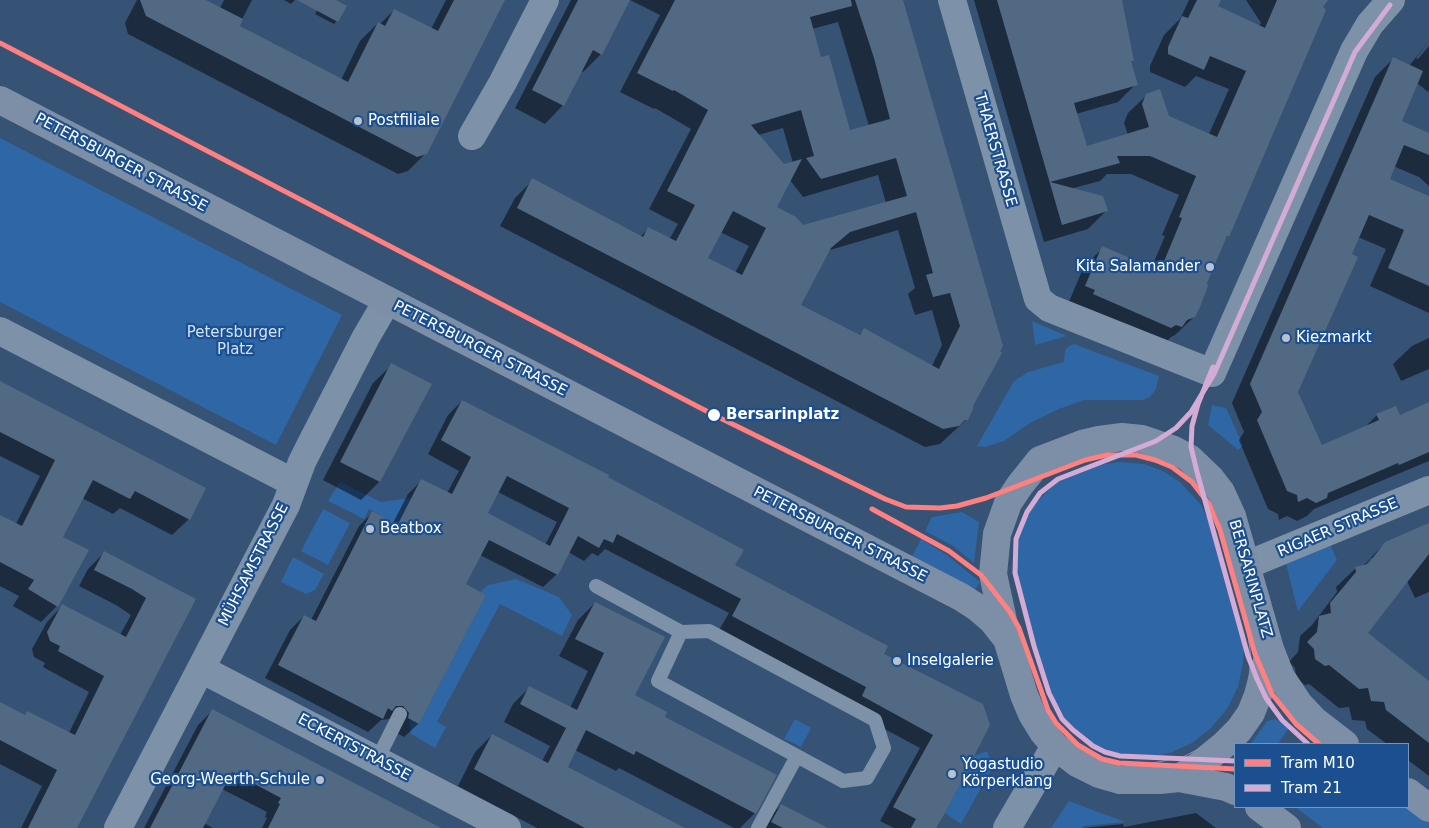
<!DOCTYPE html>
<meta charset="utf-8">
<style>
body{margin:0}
#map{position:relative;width:1429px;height:828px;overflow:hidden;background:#365274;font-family:"DejaVu Sans",sans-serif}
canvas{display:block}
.legend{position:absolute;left:1234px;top:743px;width:175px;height:65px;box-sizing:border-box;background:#1b4f8f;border:1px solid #7695bc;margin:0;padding:6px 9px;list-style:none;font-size:15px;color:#fff}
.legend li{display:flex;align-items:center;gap:10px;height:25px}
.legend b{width:25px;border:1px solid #7695bc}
</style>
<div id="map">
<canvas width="1429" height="828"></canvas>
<ul class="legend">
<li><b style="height:6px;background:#ff8080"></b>Tram M10</li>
<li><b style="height:6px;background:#d4abd4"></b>Tram 21</li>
</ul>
</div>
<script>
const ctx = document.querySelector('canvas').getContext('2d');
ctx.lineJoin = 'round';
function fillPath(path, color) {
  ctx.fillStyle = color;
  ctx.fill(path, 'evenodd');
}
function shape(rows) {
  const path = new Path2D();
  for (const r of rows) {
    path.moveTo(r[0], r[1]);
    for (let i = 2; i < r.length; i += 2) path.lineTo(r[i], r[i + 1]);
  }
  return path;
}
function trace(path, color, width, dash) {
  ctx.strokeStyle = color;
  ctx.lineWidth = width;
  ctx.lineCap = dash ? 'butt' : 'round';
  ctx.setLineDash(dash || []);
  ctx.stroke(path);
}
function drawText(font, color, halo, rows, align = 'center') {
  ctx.font = font + ' "DejaVu Sans",sans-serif';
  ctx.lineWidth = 4.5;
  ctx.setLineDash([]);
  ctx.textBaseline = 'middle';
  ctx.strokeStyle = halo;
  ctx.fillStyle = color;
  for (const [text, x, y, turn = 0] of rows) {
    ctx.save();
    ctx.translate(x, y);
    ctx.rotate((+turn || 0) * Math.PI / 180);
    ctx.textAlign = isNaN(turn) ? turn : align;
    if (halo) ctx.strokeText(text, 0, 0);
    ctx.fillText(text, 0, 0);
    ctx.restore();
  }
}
fillPath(shape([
 [0,138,342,315,276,445,0,302],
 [1032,321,1067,336,1035,345],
 [1074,344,1159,376,1156,389,1150,397,1143,400,1084,400,1059,409,1030,423,1004,441,985,447,977,446,1014,381,1028,372,1064,362,1065,350,1069,346],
 [1212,405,1226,408,1243,445,1238,450,1208,425],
 [1118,462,1144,464,1163,471,1180,482,1201,505,1209,521,1231,598,1244,647,1243,663,1238,687,1227,709,1210,729,1192,743,1172,752,1162,755,1136,756,1112,752,1091,743,1079,735,1066,723,1051,697,1019,589,1016,569,1015,557,1020,532,1025,519,1039,499,1060,480,1073,473,1087,467],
 [340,482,381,502,411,498,465,559,369,509,364,519,328,501],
 [323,509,350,523,328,565,301,551],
 [962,512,979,522,974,563,953,546,925,531,932,517],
 [921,539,947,555,980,582,974,591,911,558],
 [1330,544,1337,560,1298,611,1286,564],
 [293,557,324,574,315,590,306,594,281,582],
 [516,579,559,597,572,615,562,636,500,604,437,722,446,727,435,748,411,734,409,719,419,724,486,595,480,592,488,585],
 [795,719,811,728,801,747,784,739],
 [1276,719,1289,728,1278,744,1251,744,1267,721],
 [987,751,992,768,961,824,945,813,972,757],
 [1069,801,1125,822,1083,826,1082,828,1051,828],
 [1408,805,1429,822,1429,828,1323,828,1295,807,1408,807]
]), '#2f66a5');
fillPath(shape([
 [137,0,203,0,220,8,224,0,252,0,238,27,341,80,360,41,378,23,380,24,394,10,431,29,446,0,504,0,426,153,408,171,398,174,128,34,125,23],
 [284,0,295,0,291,4],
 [322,0,333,0,337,21,334,24,315,14],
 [571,0,629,0,601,54,583,72,581,71,563,105,545,124,515,108],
 [630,0,902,0,1002,346,971,406,967,419,940,444,925,447,500,226,515,198,533,180,640,237,648,229,669,240,678,224,649,209,691,129,655,108,654,109,620,92,660,15],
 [838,22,869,126,850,132,820,59,812,29],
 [783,128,793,163,784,166,758,135],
 [878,175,886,203,803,227,775,207,790,180,803,197],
 [898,230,915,288,908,294,915,315,932,310,942,345,932,366,865,330,858,336,799,306,827,252,830,250],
 [720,232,749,246,735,273,706,258],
 [974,0,1121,0,1132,60,1130,63,1136,84,1118,102,1076,114,1086,147,1128,135,1124,123,1128,113,1147,95,1168,117,1209,134,1229,89,1196,76,1185,87,1150,72,1150,66,1164,35,1180,19,1189,0,1220,0,1216,7,1259,26,1261,23,1246,0,1326,0,1321,8,1228,236,1225,239,1211,271,1194,317,1175,335,1171,337,1163,345,1068,304,1084,266,1103,248,1151,269,1165,236,1162,235,1179,195,1131,174,1107,174,1100,181,1070,189,1106,211,1088,229,1044,242],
 [1429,41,1416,58,1418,59,1429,46,1429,90,1428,92,1417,83,1401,122,1429,134,1429,186,1419,177,1393,166,1388,179,1429,197,1429,313,1370,286,1386,249,1358,237,1297,392,1321,447,1364,428,1377,415,1400,416,1429,403,1429,461,1314,509,1307,516,1297,521,1287,516,1279,520,1278,514,1268,509,1239,440,1244,432,1232,403,1375,77,1394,58,1409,66],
 [1429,338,1429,369,1401,381,1393,364,1412,346],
 [392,365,430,385,379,482,361,500,323,480,373,383],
 [0,382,189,519,172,535,120,508,113,514,82,498,62,537,57,606,41,622,13,606,19,596,0,586,0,516,16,524,40,476,0,456],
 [462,401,606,477,734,566,882,655,982,705,934,828,894,828,880,821,920,748,849,710,719,630,729,613,605,549,598,556,592,553,584,561,568,552,557,574,543,587,480,555,465,584,484,595,418,724,404,737,395,732,396,727,390,719,381,720,368,732,265,678,290,630,304,616,311,620,359,526,372,513,393,523,408,494,421,481,447,493,459,471,428,454,448,415],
 [498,492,557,522,545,545,487,514],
 [1429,524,1429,592,1415,598,1407,581,1366,634,1429,682,1429,776,1408,760,1408,744,1387,744,1367,729,1365,721,1352,720,1349,707,1339,708,1309,684,1305,685,1296,678,1295,668,1289,662,1298,652,1300,636,1312,625,1337,592,1336,587,1356,568,1363,566,1385,543],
 [1371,558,1374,558,1365,569,1363,568],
 [104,553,194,599,76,828,21,828,42,786,0,764,0,710,24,716,27,713,69,733,89,692,43,667,45,663,34,657,32,649,47,622,63,605,120,635,131,615,116,605,79,586,88,569],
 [595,603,634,696,663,718,755,813,740,828,734,828,619,768,616,771,575,750,566,768,682,828,537,828,458,786,475,752,492,735,542,761,550,746,504,722,513,704,530,687,570,708,588,671,559,656,578,620],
 [212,711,439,828,262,828,267,818,265,817,267,812,222,789,204,823,213,828,144,828,198,725],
 [781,805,825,828,761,828,764,822],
 [1196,813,1216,828,1083,828,1123,824,1124,827]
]), '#0007');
fillPath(shape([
 [140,0,206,0,243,19,240,26,348,82,378,22,385,26,394,9,438,31,454,0,505,0,427,154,417,157,146,16],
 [297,0,336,0,347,6,338,22],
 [578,0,630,0,602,55,593,50,564,106,532,90],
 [675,0,851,0,852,6,810,17,821,57,829,55,850,130,890,119,874,58,855,0,903,0,1003,346,1000,351,1002,353,973,406,973,409,968,420,965,420,959,426,943,429,517,208,532,178,643,237,648,227,676,241,695,205,667,191,708,110,674,90,673,91,637,73],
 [801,110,814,156,806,158,821,179,896,158,907,196,803,225,796,217,777,207,802,159,784,164,751,125],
 [733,211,766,228,742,275,708,258],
 [916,212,933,273,926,275,933,297,950,293,960,326,939,369,864,328,860,335,801,305,831,248,850,232],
 [997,0,1122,0,1134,61,1131,61,1138,85,1074,103,1087,146,1149,127,1142,104,1146,94,1160,89,1169,116,1217,137,1246,71,1210,56,1204,70,1168,54,1168,47,1182,16,1188,18,1197,0,1221,0,1218,6,1265,28,1277,0,1328,0,1323,7,1326,10,1229,237,1227,236,1207,283,1208,286,1200,307,1195,317,1187,320,1182,327,1176,325,1171,328,1093,294,1095,290,1085,286,1102,246,1160,271,1182,218,1179,217,1196,176,1150,156,1117,156,1120,163,1050,182,1103,196,1108,211,1062,225],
 [1393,57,1423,71,1402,121,1429,133,1429,155,1404,145,1390,179,1429,196,1429,286,1388,268,1404,230,1369,215,1352,254,1358,257,1298,392,1322,445,1379,420,1376,414,1396,406,1400,415,1429,402,1429,452,1399,465,1398,463,1328,493,1327,498,1316,503,1307,498,1298,502,1297,495,1287,491,1260,427,1257,420,1262,412,1250,384],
 [391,363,432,384,380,482,340,462],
 [0,381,206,488,190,520,135,491,130,499,93,480,63,537,89,550,58,607,28,589,34,580,0,562,0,515,22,526,55,460,0,432],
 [462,400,609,475,608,477,744,550,735,565,888,646,884,654,983,704,990,725,945,813,936,828,911,828,916,819,893,807,933,735,862,696,866,687,732,616,741,599,617,534,613,543,604,539,599,548,578,536,558,575,489,540,466,584,486,595,419,724,408,718,409,713,403,706,396,706,392,711,388,708,383,719,278,665,304,615,316,621,372,511,398,524,421,479,452,494,471,457,441,440],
 [507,476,569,508,550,546,488,513],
 [1429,523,1429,554,1368,633,1429,681,1429,743,1386,710,1384,702,1371,701,1368,688,1359,689,1329,665,1325,666,1315,659,1314,649,1307,642,1317,632,1319,616,1331,613,1330,603,1356,572,1355,567,1368,564,1385,542],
 [104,551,196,599,77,828,28,828,57,770,0,740,0,702,25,715,27,711,75,735,104,676,58,651,60,646,50,641,47,632,62,604,126,637,146,598,132,589,94,570],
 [595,602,665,637,635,695,667,712,665,717,777,775,756,814,636,751,634,755,586,730,568,767,685,828,585,828,474,769,492,734,548,763,566,728,520,704,529,686,577,710,604,653,575,639],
 [212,709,304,757,441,828,268,828,280,804,278,803,281,798,232,772,203,828,150,828],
 [781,804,828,828,783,828,771,822]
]), '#526984');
trace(shape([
 [596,586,681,632,709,631,875,720,884,748,867,778,843,781,658,681,681,632],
 [377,760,400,714],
 [758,828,797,756]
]), '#7d92a8', 14);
trace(shape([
 [952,0,1038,299,1049,308,1212,373,1354,51,1370,24,1391,0],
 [472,136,503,82,545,0],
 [0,331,294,483],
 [1247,565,1429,490],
 [201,669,507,828],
 [118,828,286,505,302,462,310,446,366,337,387,301],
 [1007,828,1055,746]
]), '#7d92a8', 28);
trace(shape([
 [0,100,961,597,978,608,992,620,1007,639],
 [1270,649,1258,695,1251,713,1239,730,1225,744,1198,766,1179,778,1160,780,1120,780,1099,774,1077,763,1055,746,1043,732,1032,714,1024,695,1007,639,993,574,997,534,1008,503,1020,485,1040,460,1082,444,1099,440,1122,437,1142,439,1174,450,1189,458,1211,479,1221,492,1232,516,1270,649,1281,677,1299,704,1314,720,1345,744],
 [1179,778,1226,787,1235,791],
 [1408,792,1429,808],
 [1259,807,1287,828]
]), '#7d8ea7', 28);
trace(shape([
 [1148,764,1183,757,1202,747,1220,734,1229,723,1237,711,1248,687,1251,657,1246,622]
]), '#7e92a7', 1);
trace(shape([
 [0,43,714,415,885,499,906,507,940,508,957,506,986,498,1085,460,1107,455,1136,455,1155,460,1172,467,1192,482,1209,504,1220,530,1255,654,1272,694,1296,724,1319,744],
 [872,509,949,551,981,575,1010,612,1019,628,1048,710,1056,723,1078,745,1102,759,1119,763,1235,769]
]), '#ff8080', 5);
trace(shape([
 [1213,367,1198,404,1192,426,1191,447,1197,472,1248,656,1257,679,1266,698,1282,720,1308,744],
 [1235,761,1120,756,1105,752,1093,746,1073,730,1062,719,1049,693,1034,646,1015,573,1016,539,1027,512,1040,493,1058,479,1156,441,1176,428,1191,412,1214,374,1355,52,1390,5]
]), '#d4abd4', 5);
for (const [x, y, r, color] of [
 [358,121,5,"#b9c2ce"],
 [1210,267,5,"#b9c2ce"],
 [1286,338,5,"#b9c2ce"],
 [714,415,7,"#fff"],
 [370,529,5,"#b9c2ce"],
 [897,661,5,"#b9c2ce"],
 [952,774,5,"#b9c2ce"],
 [320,780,5,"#b9c2ce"]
]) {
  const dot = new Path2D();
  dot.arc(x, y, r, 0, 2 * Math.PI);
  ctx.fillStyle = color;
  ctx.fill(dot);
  trace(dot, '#1b4f8f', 2);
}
drawText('15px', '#fff', '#1b4f8f', [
 ["Postfiliale",368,121],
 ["Kita Salamander",1200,267,"right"],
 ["Kiezmarkt",1296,338],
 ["Beatbox",380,529],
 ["Inselgalerie",907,661],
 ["Yogastudio",962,765],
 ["Körperklang",962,782],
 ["Georg-Weerth-Schule",310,780,"right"]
], 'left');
drawText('15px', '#fff', '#1b4f8f', [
 ["THAERSTRASSE",995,150,74],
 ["PETERSBURGER STRASSE",121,163,28],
 ["PETERSBURGER STRASSE",480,349,27],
 ["RIGAER STRASSE",1338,528,-23],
 ["PETERSBURGER STRASSE",840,535,27],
 ["MÜHSAMSTRASSE",254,565,-63],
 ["BERSARINPLATZ",1250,579,74],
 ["ECKERTSTRASSE",354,748,28]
]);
drawText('15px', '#cfe3fa', '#1b4f8f', [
 ["Petersburger",235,333],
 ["Platz",235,350]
]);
drawText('bold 15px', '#fff', '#1b4f8f', [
 ["Bersarinplatz",726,415]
], 'left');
</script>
